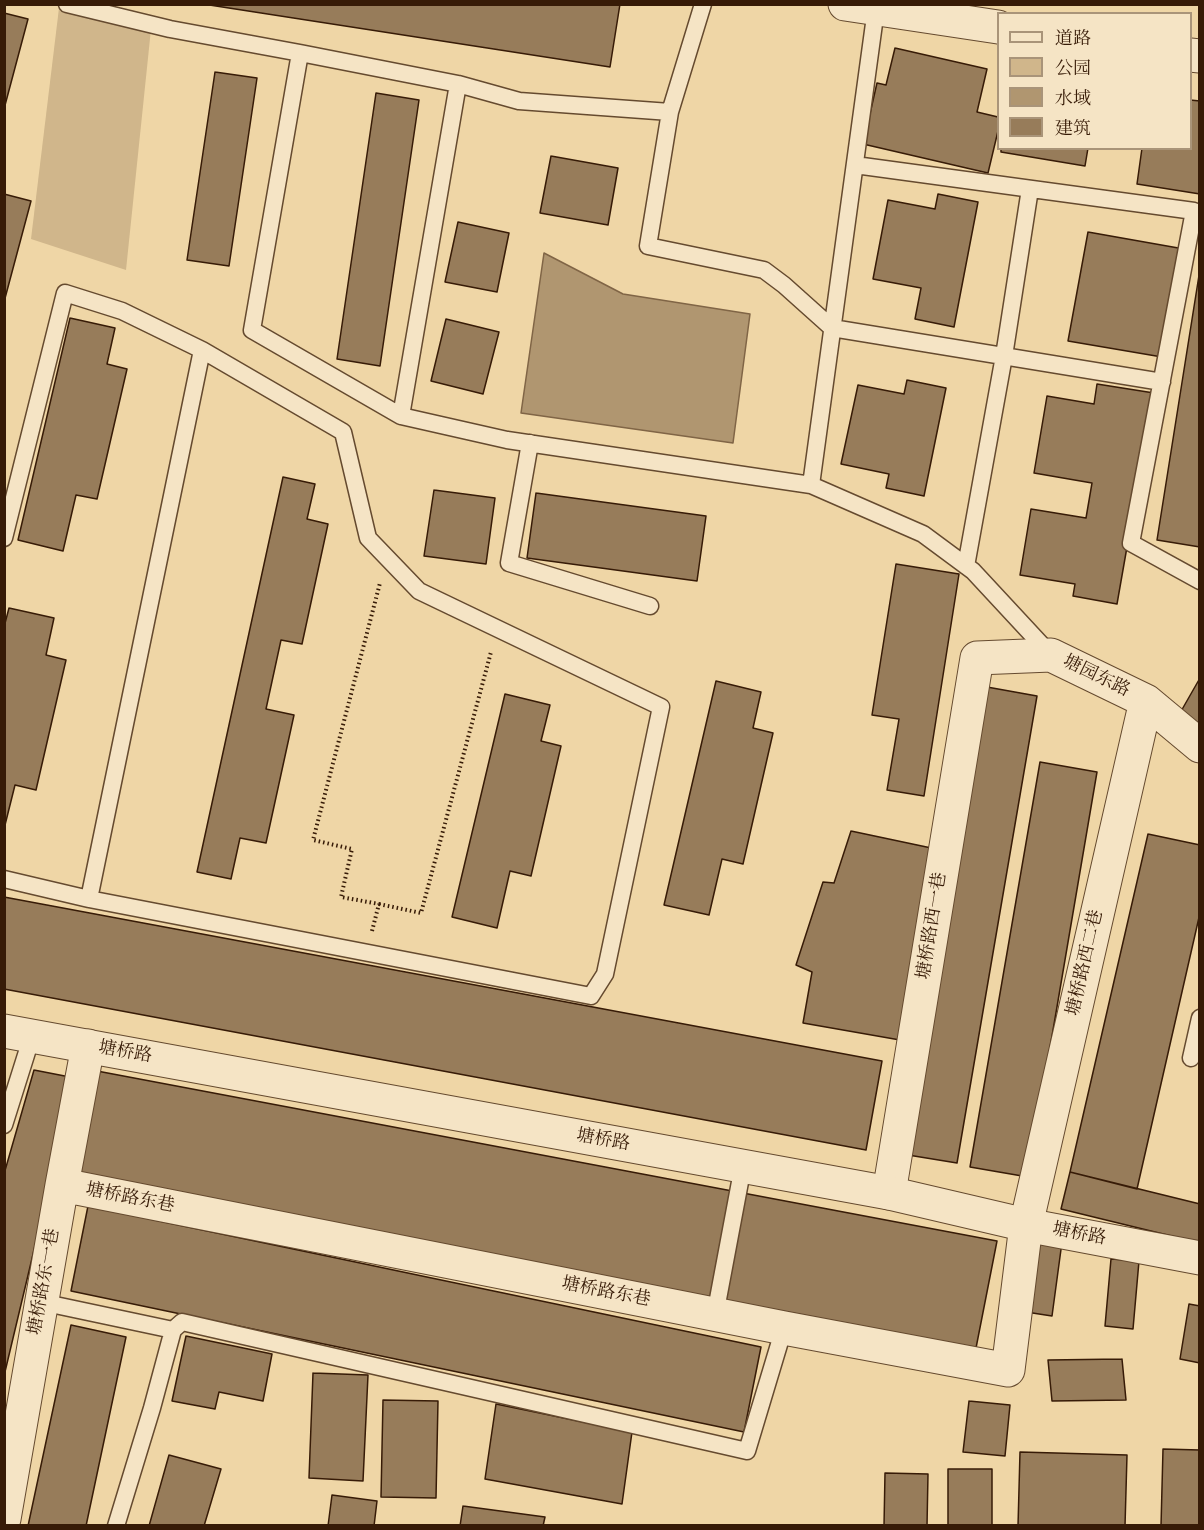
<!DOCTYPE html>
<meta charset="utf-8">
<style>
body{margin:0}
#map{position:relative;width:1204px;height:1530px;overflow:hidden;background:#efd6a6;font-family:"IM FELL English","Noto Serif SC",serif}
canvas{display:block}
.frame{position:absolute;inset:0;border:6px solid #371b07;pointer-events:none}
.legend{position:absolute;left:997px;top:12px;width:195px;height:138px;box-sizing:border-box;background:#f5e4c5;border:2px solid #a99479;margin:0;padding:8px 10px;list-style:none;font-size:18px;color:#371b07}
.legend li{display:flex;align-items:center;gap:12px;height:30px}
.legend b{width:30px;border:2px solid #a99479}
</style>
<div id="map">
<canvas width="1204" height="1530"></canvas>
<div class="frame"></div>
<ul class="legend">
<li><b style="height:8px;background:#f5e4c5"></b>道路</li>
<li><b style="height:16px;background:#d0b68b"></b>公园</li>
<li><b style="height:16px;background:#b09670"></b>水域</li>
<li><b style="height:16px;background:#977c5a"></b>建筑</li>
</ul>
</div>
<script>
const ctx = document.querySelector('canvas').getContext('2d');
ctx.lineJoin = 'round';
function fillPath(path, color) {
  ctx.fillStyle = color;
  ctx.fill(path, 'evenodd');
}
function shape(rows) {
  const path = new Path2D();
  for (const r of rows) {
    path.moveTo(r[0], r[1]);
    for (let i = 2; i < r.length; i += 2) path.lineTo(r[i], r[i + 1]);
  }
  return path;
}
function trace(path, color, width, dash) {
  ctx.strokeStyle = color;
  ctx.lineWidth = width;
  ctx.lineCap = dash ? 'butt' : 'round';
  ctx.setLineDash(dash || []);
  ctx.stroke(path);
}
function drawText(font, color, halo, rows, align = 'center') {
  ctx.font = font + ' "IM FELL English","Noto Serif SC",serif';
  ctx.lineWidth = 4.5;
  ctx.setLineDash([]);
  ctx.textBaseline = 'middle';
  ctx.strokeStyle = halo;
  ctx.fillStyle = color;
  for (const [text, x, y, turn = 0] of rows) {
    ctx.save();
    ctx.translate(x, y);
    ctx.rotate((+turn || 0) * Math.PI / 180);
    ctx.textAlign = isNaN(turn) ? turn : align;
    if (halo) ctx.strokeText(text, 0, 0);
    ctx.fillText(text, 0, 0);
    ctx.restore();
  }
}
fillPath(shape([
 [59,8,151,29,126,270,31,239]
]), '#d0b68b');
const water = shape([
 [544,253,623,294,750,314,733,443,521,413,544,253]
]);
fillPath(water, '#b09670');
trace(water, '#806546', 1.5);
const building = shape([
 [203,4,620,4,610,67,203,4],
 [4,13,28,19,4,109,4,13],
 [895,48,987,69,977,112,998,117,998,131,988,173,863,144,877,83,886,85,895,48],
 [215,72,257,78,229,266,187,260,215,72],
 [376,93,419,100,380,366,337,359,376,93],
 [1190,100,1200,101,1200,194,1137,184,1142,148,1190,148,1190,100],
 [1001,148,1088,148,1085,166,1001,152,1001,148],
 [551,156,618,168,608,225,540,213,551,156],
 [4,194,31,201,4,302,4,194],
 [938,194,978,202,954,327,915,319,921,288,873,279,888,200,935,209,938,194],
 [458,222,509,233,497,292,445,282,458,222],
 [1088,232,1184,249,1162,357,1068,341,1088,232],
 [1200,269,1200,547,1157,540,1200,269],
 [70,318,115,328,107,364,127,369,97,499,76,495,63,551,18,540,70,318],
 [446,319,499,332,483,394,431,381,446,319],
 [907,380,946,388,924,496,886,488,889,474,841,464,858,385,904,394,907,380],
 [1097,384,1154,393,1117,604,1073,596,1075,584,1020,575,1031,509,1086,518,1092,483,1034,473,1047,396,1094,404,1097,384],
 [283,477,315,484,307,519,328,524,302,644,281,640,266,709,294,715,266,843,240,838,231,879,197,872,283,477],
 [434,490,495,498,486,564,424,556,434,490],
 [536,493,706,516,697,581,527,558,536,493],
 [896,564,959,574,924,796,887,790,899,719,872,715,896,564],
 [9,608,54,618,46,655,66,660,36,790,15,785,4,829,4,627,9,608],
 [1200,678,1200,733,1176,720,1200,678],
 [716,681,761,692,753,728,773,733,743,864,722,859,709,915,664,905,716,681],
 [987,687,1037,696,957,1163,908,1155,987,687],
 [505,694,550,705,541,741,561,746,531,876,510,871,497,928,452,917,505,694],
 [1040,762,1097,772,1028,1177,970,1167,1040,762],
 [851,831,936,849,900,1040,803,1023,812,972,796,965,823,882,834,883,851,831],
 [1148,834,1200,845,1200,913,1137,1189,1070,1172,1148,834],
 [4,897,882,1061,866,1150,4,989,4,897],
 [34,1070,75,1078,4,1376,4,1174,34,1070],
 [97,1071,997,1241,976,1348,77,1177,97,1071],
 [1070,1172,1200,1204,1200,1243,1061,1209,1070,1172],
 [88,1206,761,1347,744,1432,71,1291,88,1206],
 [1035,1238,1062,1242,1052,1316,1026,1312,1035,1238],
 [1111,1259,1139,1261,1133,1329,1105,1326,1111,1259],
 [1189,1304,1200,1306,1200,1363,1180,1359,1189,1304],
 [71,1325,126,1337,86,1526,28,1526,71,1325],
 [186,1336,272,1354,263,1401,219,1392,215,1409,172,1401,186,1336],
 [1122,1359,1126,1400,1052,1401,1048,1360,1122,1359],
 [313,1373,368,1375,363,1481,309,1478,313,1373],
 [383,1400,438,1401,436,1498,381,1497,383,1400],
 [969,1401,1010,1405,1005,1456,963,1452,969,1401],
 [496,1404,632,1432,622,1504,485,1479,496,1404],
 [1163,1449,1200,1450,1200,1526,1161,1526,1163,1449],
 [1020,1452,1127,1455,1125,1526,1018,1526,1020,1452],
 [169,1455,221,1469,204,1526,149,1526,169,1455],
 [948,1469,992,1469,992,1526,948,1526,948,1469],
 [885,1473,928,1474,927,1526,884,1526,885,1473],
 [332,1495,377,1501,374,1526,328,1526,332,1495],
 [463,1506,545,1517,543,1526,460,1526,463,1506]
]);
fillPath(building, '#977c5a');
trace(building, '#371b07', 1.5);
const service = shape([
 [67,4,170,29,300,53],
 [703,4,670,112,648,246,764,270,784,285,832,328,1162,382],
 [876,9,811,485,923,534,973,571,1051,655],
 [458,84,519,101,670,112],
 [855,165,1194,211,1131,543,1200,581],
 [401,416,458,84,300,53,252,330,401,416,507,440,811,485],
 [530,443,509,563,650,606],
 [4,538,65,293,122,311,202,350],
 [966,566,1004,356,1030,189],
 [4,879,89,899,591,996,605,974,661,707,419,591,368,538,343,432,202,350,89,899],
 [1191,1058,1200,1018],
 [4,1125,32,1036],
 [41,1302,173,1330,152,1408,116,1526],
 [715,1315,743,1166],
 [173,1330,182,1322,747,1451,784,1328]
]);
const minor = shape([
 [62,1185,784,1328,1008,1370,1026,1225,1146,701],
 [889,1193,977,658,1051,655,1146,701,1200,746],
 [4,1519,62,1185,88,1046]
]);
const tertiary = shape([
 [845,4,998,27],
 [1190,55,1200,56],
 [4,1031,889,1193,1026,1225,1200,1258]
]);
trace(service, '#654a2f', 19);
trace(minor, '#654a2f', 35);
trace(tertiary, '#654a2f', 35);
trace(shape([
 [379,904,421,913,491,652],
 [372,931,379,904,341,897,352,849,313,840,380,583]
]), '#371b07', 4, [1.5, 3]);
trace(service, '#f5e4c5', 16);
trace(minor, '#f5e4c5', 33);
trace(tertiary, '#f5e4c5', 33);
drawText('18px', '#371b07', '#f5e4c5', [
 ["塘园东路",1096,677,26],
 ["塘桥路西一巷",933,926,-81],
 ["塘桥路西二巷",1086,963,-77],
 ["塘桥路",125,1053,10],
 ["塘桥路",603,1141,10],
 ["塘桥路东巷",130,1199,11],
 ["塘桥路",1079,1235,11],
 ["塘桥路东一巷",45,1282,-80],
 ["塘桥路东巷",606,1293,11]
]);
</script>
